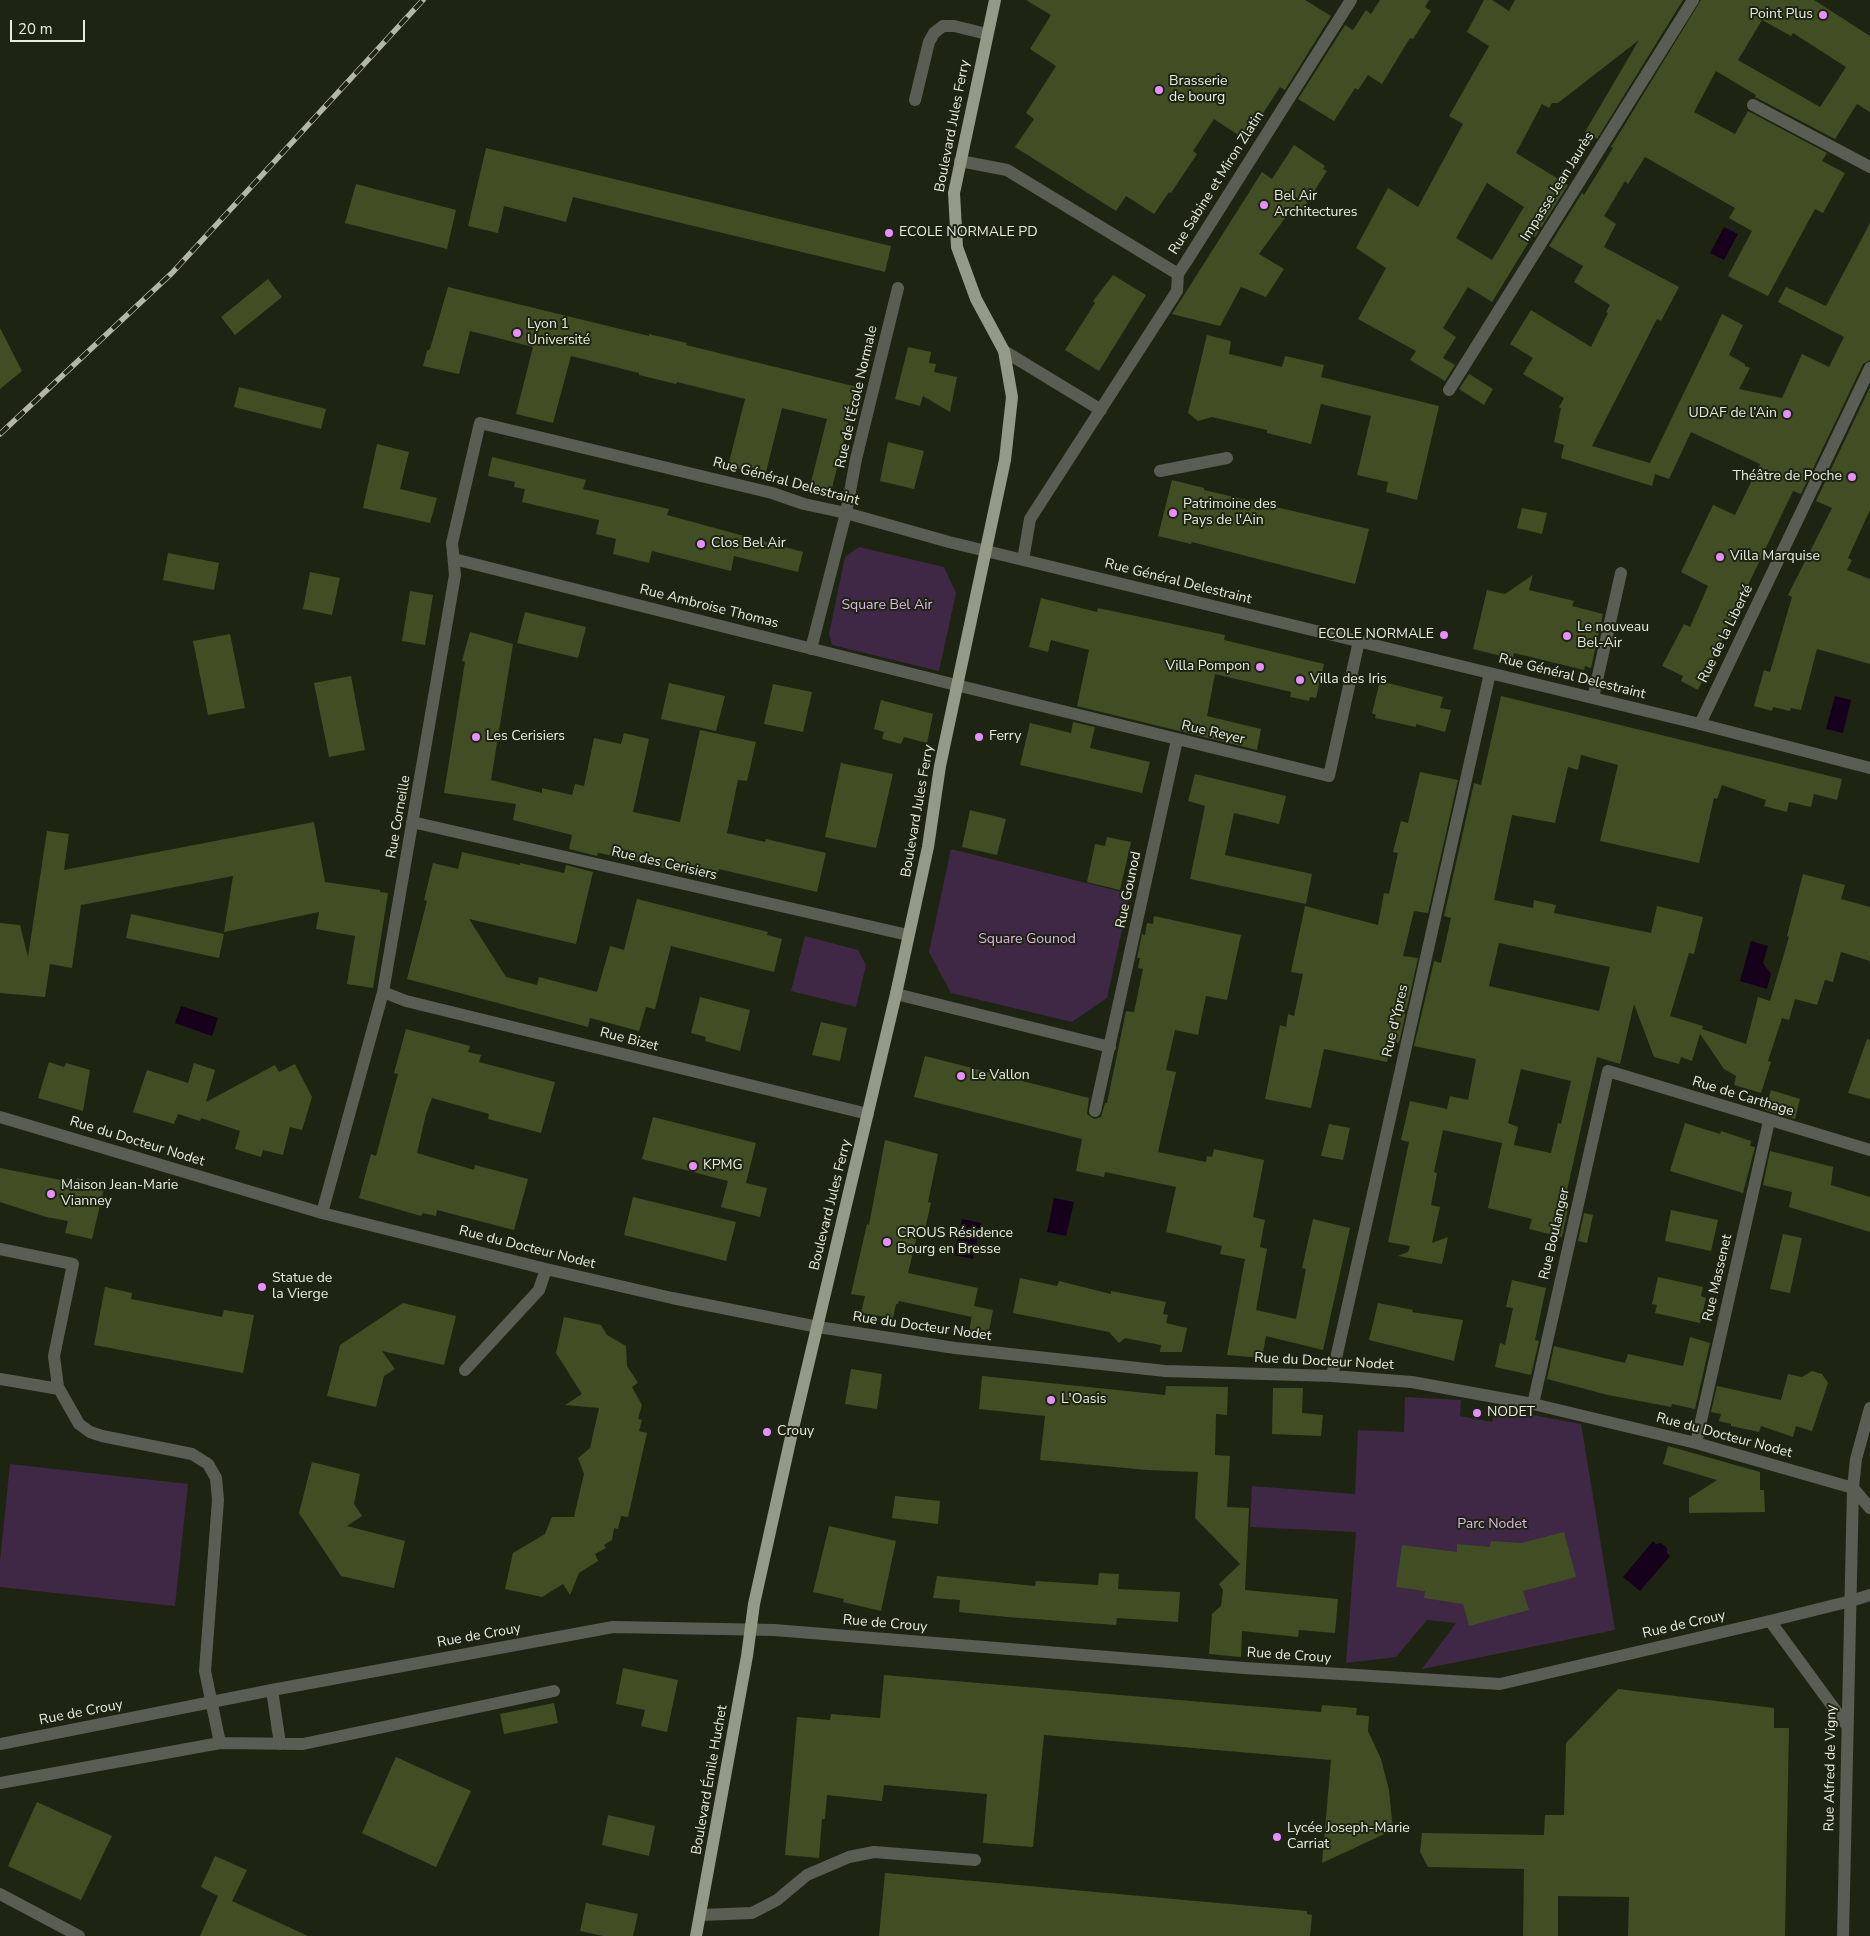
<!DOCTYPE html>
<meta charset="utf-8">
<style>
body{margin:0}
#map{position:relative;width:1870px;height:1936px;overflow:hidden;background:#1e2412;font-family:"Nunito Sans",sans-serif}
canvas{display:block}
.scale{position:absolute;left:10px;top:20px;width:75px;height:22px;box-sizing:border-box;border:2px solid #e7ece0;border-top:0;padding-left:6px;font-size:15px;line-height:18px;white-space:nowrap;color:#e7ece0;-webkit-text-stroke:4px #1e2412;paint-order:stroke}
</style>
<div id="map">
<canvas width="1870" height="1936"></canvas>
<div class="scale">20 m</div>
</div>
<script>
const ctx = document.querySelector('canvas').getContext('2d');
ctx.lineJoin = 'round';
function fillPath(path, color) {
  ctx.fillStyle = color;
  ctx.fill(path, 'evenodd');
}
function shape(rows) {
  const path = new Path2D();
  for (const r of rows) {
    path.moveTo(r[0], r[1]);
    for (let i = 2; i < r.length; i += 2) path.lineTo(r[i], r[i + 1]);
  }
  return path;
}
function trace(path, color, width, dash) {
  ctx.strokeStyle = color;
  ctx.lineWidth = width;
  ctx.lineCap = dash ? 'butt' : 'round';
  ctx.setLineDash(dash || []);
  ctx.stroke(path);
}
function drawText(font, color, halo, rows, align = 'center') {
  ctx.font = font + ' "Nunito Sans",sans-serif';
  ctx.lineWidth = 4;
  ctx.setLineDash([]);
  ctx.textBaseline = 'middle';
  ctx.strokeStyle = halo;
  ctx.fillStyle = color;
  for (const [text, x, y, turn = 0] of rows) {
    ctx.save();
    ctx.translate(x, y);
    ctx.rotate((+turn || 0) * Math.PI / 180);
    ctx.textAlign = isNaN(turn) ? turn : align;
    if (halo) ctx.strokeText(text, 0, 0);
    ctx.fillText(text, 0, 0);
    ctx.restore();
  }
}
fillPath(shape([
 [859,547,944,567,956,593,939,671,832,645,829,634,845,557],
 [951,849,1130,894,1107,998,1072,1022,951,993,929,952],
 [805,936,858,950,866,965,856,1007,791,991],
 [1405,1397,1461,1400,1460,1416,1492,1422,1496,1408,1581,1424,1615,1630,1422,1669,1456,1623,1427,1620,1396,1657,1346,1663,1356,1532,1250,1527,1252,1486,1355,1494,1358,1430,1404,1432],
 [10,1464,188,1484,175,1606,0,1587,0,1561]
]), '#3f2845');
fillPath(shape([
 [1724,227,1738,234,1724,260,1710,253],
 [1835,696,1851,700,1843,733,1826,729],
 [1751,941,1768,946,1763,963,1771,974,1767,989,1740,981],
 [181,1006,218,1018,212,1036,175,1023],
 [1054,1198,1074,1202,1066,1236,1047,1232],
 [962,1219,981,1223,973,1259,954,1255],
 [1653,1541,1656,1544,1661,1543,1667,1548,1667,1553,1670,1556,1640,1591,1623,1577]
]), '#15011b');
fillPath(shape([
 [1026,0,1305,0,1331,16,1285,90,1280,87,1246,140,1214,119,1193,151,1197,154,1171,193,1169,192,1154,214,1126,196,1116,211,1015,147,1034,119,1026,113,1056,66,1030,49,1051,15],
 [1380,0,1429,0,1425,7,1431,11,1413,39,1410,38,1382,84,1368,75,1358,90,1355,88,1334,121,1298,99,1345,25,1353,30,1366,10,1371,14],
 [1484,0,1492,0,1509,11,1515,0,1683,0,1597,139,1585,132,1639,40,1558,103,1552,103,1549,108,1542,104,1516,153,1568,185,1535,237,1533,236,1527,245,1492,302,1468,287,1443,328,1456,337,1443,358,1455,365,1445,381,1410,360,1416,351,1358,319,1386,268,1356,248,1388,188,1418,207,1463,124,1449,116,1489,46,1467,32],
 [1487,183,1524,207,1492,260,1456,238],
 [1701,0,1814,0,1870,36,1870,112,1857,104,1835,139,1755,97,1756,95,1716,71,1694,112,1735,134,1748,111,1827,153,1822,161,1845,173,1823,213,1815,209,1768,296,1728,276,1752,231,1729,218,1735,208,1645,157,1628,184,1625,181,1604,216,1616,224,1604,247,1679,287,1661,321,1657,319,1592,446,1650,463,1722,314,1743,325,1729,355,1745,364,1745,366,1750,368,1739,389,1782,398,1802,354,1829,367,1844,337,1778,302,1786,287,1826,306,1870,223,1870,360,1863,364,1801,494,1793,491,1698,690,1681,681,1683,676,1662,666,1684,624,1690,627,1708,586,1681,572,1713,505,1735,515,1760,464,1691,432,1669,479,1655,474,1652,486,1561,458,1564,445,1554,442,1561,408,1559,407,1564,398,1523,374,1533,358,1510,344,1531,310,1591,347,1608,313,1606,312,1610,305,1574,282,1583,266,1549,246,1582,193,1584,195,1613,148,1611,147],
 [1762,20,1791,36,1793,33,1846,67,1820,107,1738,60],
 [1294,145,1325,166,1323,169,1327,171,1301,212,1293,207,1259,254,1284,269,1266,297,1241,287,1220,326,1172,314,1262,172,1272,179],
 [486,148,891,246,885,272,573,197,566,222,504,206,498,233,468,226],
 [356,184,456,210,447,249,345,223],
 [1113,275,1146,295,1099,371,1065,350,1095,303,1093,301],
 [268,279,282,297,235,335,221,317],
 [448,287,649,336,649,334,687,343,686,345,857,387,831,492,810,486,827,419,782,408,765,476,728,466,745,399,677,382,676,384,639,375,639,373,571,356,553,423,516,414,533,347,470,331,459,374,423,366,427,351,430,349],
 [0,328,22,371,0,389],
 [1207,335,1231,341,1229,354,1282,367,1285,356,1324,365,1321,377,1439,406,1417,500,1386,492,1388,482,1357,475,1371,416,1321,404,1311,444,1267,433,1267,430,1212,417,1198,421,1188,413],
 [908,347,931,352,929,363,936,364,934,372,957,377,950,412,923,396,920,406,895,399],
 [1469,374,1493,389,1484,405,1459,389],
 [239,387,326,409,321,429,234,407],
 [1870,387,1870,510,1848,558,1852,560,1847,570,1870,579,1870,664,1817,649,1801,710,1791,708,1790,711,1773,707,1772,711,1754,706,1764,670,1770,672,1792,597,1788,595,1832,508,1816,501],
 [888,442,924,451,914,489,880,481],
 [377,444,409,452,400,489,437,498,430,523,363,508],
 [492,457,586,480,583,489,669,509,667,515,803,552,798,572,734,556,731,571,652,551,649,563,613,554,616,539,596,534,599,520,522,502,525,489,514,487,515,482,488,476],
 [1172,480,1204,488,1204,490,1369,529,1355,584,1192,542,1191,544,1158,536],
 [1522,508,1547,513,1542,534,1517,528],
 [168,553,219,563,214,590,163,580],
 [310,572,340,578,332,615,303,609],
 [1533,575,1529,590,1574,601,1572,606,1603,614,1591,668,1585,666,1584,670,1514,653,1513,659,1473,649,1487,590,1505,594],
 [410,591,433,595,425,645,402,641],
 [1041,598,1097,612,1098,608,1225,635,1224,640,1324,664,1316,698,1310,697,1309,701,1290,697,1291,692,1215,674,1207,716,1261,729,1257,750,1077,706,1089,650,1051,640,1048,652,1029,647],
 [525,612,586,627,578,658,517,643],
 [470,632,513,644,491,780,542,793,542,788,572,795,575,784,584,786,594,738,621,744,624,733,649,739,633,812,680,822,700,730,756,742,747,781,738,780,727,833,765,842,766,839,826,853,817,892,719,869,716,881,600,853,598,853,597,856,569,849,572,835,513,820,516,804,444,793,465,662,462,661],
 [230,634,245,708,208,715,193,641],
 [351,676,365,750,329,757,314,683],
 [1380,681,1443,697,1440,708,1451,710,1445,732,1416,724,1416,727,1375,718,1376,715,1372,713],
 [669,683,725,696,716,731,661,719],
 [773,684,812,692,803,732,764,724],
 [1501,696,1842,779,1837,800,1814,794,1811,807,1789,802,1787,812,1764,806,1766,800,1722,785,1717,799,1714,798,1699,863,1600,841,1618,765,1581,755,1578,770,1568,767,1555,823,1512,815,1494,900,1533,908,1534,900,1556,905,1554,913,1651,933,1657,906,1703,917,1694,954,1689,953,1670,1016,1703,1026,1702,1029,1746,1044,1758,997,1770,1001,1789,937,1787,936,1803,874,1845,885,1841,899,1870,907,1870,961,1841,952,1833,982,1825,980,1817,1005,1795,999,1789,1020,1782,1018,1768,1061,1771,1062,1761,1093,1734,1085,1736,1076,1724,1069,1700,1034,1692,1061,1681,1057,1679,1064,1654,1057,1634,1004,1620,1064,1597,1057,1563,1208,1568,1209,1562,1237,1529,1229,1532,1219,1488,1208,1502,1143,1443,1130,1434,1172,1437,1173,1431,1205,1440,1207,1432,1243,1448,1237,1442,1264,1398,1256,1408,1252,1410,1246,1388,1242,1409,1142,1401,1140,1410,1101,1447,1109,1450,1096,1468,1100,1476,1059,1414,1046,1434,961,1441,963,1451,918,1444,916,1474,783,1481,785],
 [1499,943,1610,967,1599,1011,1489,986],
 [1521,1069,1571,1081,1561,1124,1558,1123,1551,1153,1514,1145,1518,1127,1508,1123],
 [881,700,933,714,927,743,904,737,901,744,882,739,884,732,874,729],
 [1073,722,1095,727,1090,748,1150,762,1142,793,1020,765,1030,723,1071,733],
 [841,763,893,774,876,848,825,837],
 [1420,772,1458,780,1428,913,1414,911,1403,956,1418,958,1399,1043,1391,1041,1387,1062,1324,1049,1311,1108,1265,1099,1280,1025,1286,1027,1288,1014,1294,1016,1303,974,1291,972,1305,906,1378,925,1384,893,1389,894,1398,853,1393,852,1401,821,1408,823],
 [1195,774,1286,796,1279,824,1234,813,1225,855,1312,874,1306,904,1190,879,1205,806,1188,801],
 [970,810,1006,819,997,855,962,847],
 [314,822,325,882,380,890,380,892,388,893,373,988,347,984,355,936,316,929,319,912,224,932,233,876,81,905,72,968,50,964,45,997,0,993,0,923,20,925,28,957,47,831,69,834,64,870],
 [1107,837,1131,842,1120,890,1087,882,1095,844,1105,846],
 [462,852,520,865,520,863,564,873,566,865,593,872,576,944,469,919,506,977,537,985,539,977,597,992,610,946,624,950,637,899,768,932,767,935,782,939,774,972,671,946,655,1009,646,1007,639,1031,590,1018,588,1027,407,979,427,901,424,900,433,863,458,869],
 [131,914,224,934,219,958,126,938],
 [1154,916,1241,935,1227,1000,1206,996,1198,1035,1175,1030,1166,1070,1176,1072,1158,1152,1206,1162,1207,1156,1212,1157,1214,1149,1264,1160,1253,1217,1265,1220,1260,1247,1267,1249,1256,1310,1296,1319,1306,1269,1302,1268,1313,1219,1350,1228,1323,1350,1266,1336,1262,1358,1227,1355,1245,1259,1220,1254,1222,1246,1166,1232,1176,1187,1105,1172,1104,1177,1076,1171,1082,1139,914,1097,925,1056,1089,1098,1087,1114,1094,1119,1101,1117,1105,1103,1107,1103,1126,1011,1134,1012,1143,969,1138,968,1140,958,1137,958,1142,934,1145,935,1147,923,1153,924],
 [700,997,750,1010,740,1051,705,1041,706,1037,691,1033],
 [821,1022,847,1028,840,1061,812,1055],
 [406,1029,470,1046,468,1052,481,1055,479,1062,555,1082,541,1133,488,1119,489,1114,432,1098,426,1114,417,1153,474,1170,475,1165,528,1179,514,1230,437,1210,436,1216,423,1213,421,1216,359,1198,371,1154,376,1156,398,1074,394,1073],
 [1867,1039,1870,1040,1870,1099,1848,1093],
 [49,1062,64,1067,66,1063,90,1070,83,1111,38,1098],
 [194,1063,215,1070,206,1102,275,1065,279,1072,295,1064,312,1097,302,1130,290,1127,283,1155,263,1150,261,1157,235,1149,240,1131,201,1118,200,1121,178,1114,174,1124,133,1112,147,1070,188,1083],
 [1771,1090,1800,1099,1795,1119,1765,1110],
 [653,1117,756,1143,746,1183,767,1188,760,1217,721,1207,728,1181,642,1159],
 [1685,1123,1720,1134,1721,1131,1751,1141,1750,1146,1755,1147,1743,1193,1670,1171],
 [1329,1124,1350,1128,1343,1160,1321,1156],
 [885,1140,938,1154,928,1202,931,1203,925,1229,919,1228,908,1273,978,1288,974,1306,993,1310,988,1336,969,1333,972,1314,972,1317,899,1301,898,1304,896,1304,893,1318,861,1313,865,1296,851,1294,867,1224,869,1225],
 [1770,1151,1833,1167,1831,1185,1870,1197,1870,1232,1789,1207,1792,1192,1763,1185],
 [0,1168,76,1183,77,1178,105,1184,92,1239,65,1233,68,1221,46,1217,0,1202],
 [633,1197,736,1222,726,1261,624,1235],
 [1671,1210,1718,1220,1711,1251,1665,1241],
 [1584,1213,1593,1215,1587,1243,1578,1241],
 [1783,1234,1802,1238,1790,1293,1770,1289],
 [1658,1277,1703,1287,1701,1296,1706,1298,1700,1323,1655,1313,1657,1305,1652,1304],
 [1020,1278,1057,1286,1059,1281,1111,1294,1111,1291,1166,1302,1163,1314,1168,1315,1166,1323,1187,1328,1182,1352,1160,1352,1161,1345,1125,1338,1119,1343,1109,1332,1013,1313],
 [1512,1280,1546,1288,1535,1340,1539,1341,1531,1375,1495,1367,1500,1343,1505,1345,1513,1308,1506,1307],
 [105,1287,132,1293,131,1299,222,1317,224,1310,254,1315,243,1373,94,1345],
 [403,1303,456,1316,444,1365,382,1351,395,1369,384,1376,376,1407,327,1396,340,1345],
 [1378,1303,1413,1310,1412,1312,1463,1320,1454,1361,1369,1340],
 [564,1317,601,1325,607,1335,626,1346,627,1366,638,1383,632,1387,642,1405,638,1419,642,1420,639,1431,647,1433,628,1517,621,1516,618,1529,614,1528,612,1540,604,1545,606,1548,595,1554,598,1561,579,1573,570,1595,563,1584,542,1597,505,1589,513,1553,545,1534,552,1517,574,1517,584,1474,578,1458,590,1448,599,1408,565,1405,582,1394,556,1353],
 [1690,1337,1710,1343,1695,1409,1672,1404,1671,1407,1608,1395,1547,1379,1554,1346,1625,1363,1628,1354,1683,1366],
 [851,1369,882,1374,877,1409,845,1404],
 [1812,1371,1822,1374,1828,1383,1812,1431,1796,1426,1793,1437,1761,1426,1759,1432,1731,1426,1731,1424,1719,1421,1721,1414,1711,1412,1717,1386,1781,1400,1788,1374,1802,1377],
 [982,1376,1165,1395,1166,1386,1228,1387,1227,1415,1216,1414,1215,1455,1230,1456,1227,1507,1249,1508,1245,1590,1338,1599,1335,1633,1299,1630,1298,1637,1242,1631,1241,1657,1209,1654,1212,1614,1221,1606,1223,1590,1219,1584,1240,1564,1195,1518,1198,1472,1147,1470,1040,1460,1045,1416,979,1409],
 [1273,1388,1303,1388,1302,1413,1323,1415,1321,1436,1272,1434],
 [1668,1446,1760,1472,1760,1490,1764,1490,1765,1512,1689,1513,1689,1498,1717,1480,1663,1464],
 [312,1462,360,1474,354,1504,362,1516,347,1526,405,1541,394,1588,341,1576,299,1513],
 [895,1496,940,1501,938,1524,892,1518],
 [829,1526,896,1541,881,1611,843,1602,844,1599,813,1592],
 [1564,1532,1576,1577,1523,1591,1529,1610,1469,1626,1463,1604,1424,1598,1425,1591,1396,1587,1402,1545,1457,1552,1457,1544,1490,1547,1491,1541,1521,1543],
 [1099,1573,1119,1574,1118,1589,1180,1592,1178,1622,1117,1618,1116,1625,1007,1617,959,1612,960,1600,933,1598,937,1576,1035,1586,1036,1581,1098,1585],
 [623,1668,678,1680,667,1732,641,1726,645,1710,616,1704],
 [884,1675,1321,1712,1322,1705,1357,1708,1356,1715,1369,1716,1368,1731,1381,1759,1389,1790,1393,1830,1322,1863,1331,1760,1044,1735,1033,1847,983,1843,987,1794,884,1785,882,1801,827,1795,825,1819,822,1819,819,1858,785,1855,797,1717,830,1720,831,1714,880,1718],
 [1618,1689,1774,1708,1774,1728,1789,1728,1785,1936,1628,1936,1629,1897,1558,1896,1558,1936,1523,1936,1524,1869,1428,1867,1420,1852,1422,1833,1544,1835,1545,1815,1564,1815,1566,1743],
 [554,1703,558,1723,504,1734,500,1714],
 [396,1757,471,1791,436,1867,362,1833],
 [37,1802,112,1836,81,1900,8,1866],
 [608,1815,655,1826,649,1856,602,1845],
 [215,1856,247,1870,232,1901,308,1936,200,1936,218,1896,201,1887],
 [885,1873,1307,1911,1307,1914,1312,1915,1310,1936,879,1936],
 [586,1903,638,1914,633,1936,603,1936,580,1931]
]), '#414e23');
trace(shape([
 [915,100,929,42,934,33,943,26,954,26,987,34],
 [1753,105,1870,167],
 [960,161,1007,170,1178,274],
 [1004,351,1101,410],
 [1449,390,1693,0],
 [1160,471,1227,458],
 [454,559,956,685,1329,776,1359,641],
 [1023,560,1030,519,1177,291,1178,274,1186,262,1351,0],
 [811,649,846,513,856,459,898,288],
 [1593,698,1621,573],
 [1700,724,1870,368],
 [412,822,908,935],
 [383,992,406,1001,868,1114],
 [896,994,1110,1047],
 [1095,1111,1177,740],
 [0,1117,322,1213,546,1269,672,1298,818,1327,955,1348,1165,1371,1332,1376,1412,1382,1533,1404,1696,1443,1853,1488,1870,1508],
 [322,1213,383,992,455,575,452,543,480,423,772,493,804,504,846,513,949,542,1700,724,1870,768],
 [0,1249,73,1264,54,1356,58,1387,79,1424,90,1432,102,1436,192,1454,208,1464,216,1478,218,1500,205,1671,220,1743],
 [465,1370,539,1290,546,1269],
 [1332,1376,1490,673],
 [0,1379,59,1389],
 [1533,1404,1608,1071,1870,1150],
 [1696,1443,1769,1121],
 [1770,1621,1847,1726],
 [272,1690,280,1744],
 [0,1744,272,1690,613,1627,774,1630,1244,1668,1500,1684,1770,1621,1851,1601,1870,1595],
 [0,1783,220,1743,303,1744,554,1691],
 [0,1894,79,1936],
 [701,1915,752,1913,777,1900,807,1875,849,1857,874,1852,975,1860],
 [1843,1936,1853,1488,1856,1459,1870,1408]
]), '#5a5d54', 12);
trace(shape([
 [696,1936,747,1656,754,1604,791,1437,896,994,928,847,940,766,1005,460,1012,397,1004,351,976,299,957,247,954,193,995,0]
]), '#939a87', 12);
const rail = shape([
 [0,434,172,273,423,0]
]);
trace(rail, '#b2b7a9', 5.5);
trace(rail, '#1e2412', 4, [11]);
for (const [x, y, r, color] of [
 [1823,15,5,"#e88eff"],
 [1159,90,5,"#e88eff"],
 [1264,205,5,"#e88eff"],
 [889,233,5,"#e88eff"],
 [517,333,5,"#e88eff"],
 [1787,414,5,"#e88eff"],
 [1852,477,5,"#e88eff"],
 [1173,513,5,"#e88eff"],
 [701,544,5,"#e88eff"],
 [1720,557,5,"#e88eff"],
 [1444,635,5,"#e88eff"],
 [1567,636,5,"#e88eff"],
 [1260,667,5,"#e88eff"],
 [1300,680,5,"#e88eff"],
 [476,737,5,"#e88eff"],
 [979,737,5,"#e88eff"],
 [961,1076,5,"#e88eff"],
 [693,1166,5,"#e88eff"],
 [51,1194,5,"#e88eff"],
 [887,1242,5,"#e88eff"],
 [262,1287,5,"#e88eff"],
 [1051,1400,5,"#e88eff"],
 [1477,1413,5,"#e88eff"],
 [767,1432,5,"#e88eff"],
 [1277,1837,5,"#e88eff"]
]) {
  const dot = new Path2D();
  dot.arc(x, y, r, 0, 2 * Math.PI);
  ctx.fillStyle = color;
  ctx.fill(dot);
  trace(dot, '#1e2412', 2);
}
drawText('14px', '#e7ece0', '#1e2412', [
 ["Point Plus",1813,15,"right"],
 ["Brasserie",1169,82],
 ["de bourg",1169,98],
 ["Bel Air",1274,197],
 ["Architectures",1274,213],
 ["ECOLE NORMALE PD",899,233],
 ["Lyon 1",527,325],
 ["Université",527,341],
 ["UDAF de l’Ain",1777,414,"right"],
 ["Théâtre de Poche",1842,477,"right"],
 ["Patrimoine des",1183,505],
 ["Pays de l'Ain",1183,521],
 ["Clos Bel Air",711,544],
 ["Villa Marquise",1730,557],
 ["Le nouveau",1577,628],
 ["Bel-Air",1577,644],
 ["ECOLE NORMALE",1434,635,"right"],
 ["Villa Pompon",1250,667,"right"],
 ["Villa des Iris",1310,680],
 ["Les Cerisiers",486,737],
 ["Ferry",989,737],
 ["Le Vallon",971,1076],
 ["KPMG",703,1166],
 ["Maison Jean-Marie",61,1186],
 ["Vianney",61,1202],
 ["CROUS Résidence",897,1234],
 ["Bourg en Bresse",897,1250],
 ["Statue de",272,1279],
 ["la Vierge",272,1295],
 ["L'Oasis",1061,1400],
 ["NODET",1487,1413],
 ["Crouy",777,1432],
 ["Lycée Joseph-Marie",1287,1829],
 ["Carriat",1287,1845]
], 'left');
drawText('14px', '#e7ece0', '#1e2412', [
 ["Boulevard Jules Ferry",953,126,-79],
 ["Rue Sabine et Miron Zlatin",1217,183,-58],
 ["Impasse Jean Jaurès",1558,187,-58],
 ["Rue de l'École Normale",857,397,-77],
 ["Rue Général Delestraint",786,482,15],
 ["Rue Général Delestraint",1178,582,14],
 ["Rue Ambroise Thomas",709,607,14],
 ["Rue de la Liberté",1726,634,-64],
 ["Rue Général Delestraint",1572,677,14],
 ["Rue Reyer",1213,733,13],
 ["Boulevard Jules Ferry",918,811,-80],
 ["Rue Corneille",399,817,-80],
 ["Rue des Cerisiers",664,864,13],
 ["Rue Gounod",1129,890,-78],
 ["Rue d'Ypres",1396,1021,-77],
 ["Rue Bizet",629,1040,14],
 ["Rue de Carthage",1743,1097,17],
 ["Rue du Docteur Nodet",137,1142,17],
 ["Boulevard Jules Ferry",831,1205,-76],
 ["Rue Boulanger",1555,1234,-77],
 ["Rue du Docteur Nodet",527,1248,14],
 ["Rue Massenet",1718,1278,-77],
 ["Rue du Docteur Nodet",922,1327,8],
 ["Rue du Docteur Nodet",1324,1362,3],
 ["Rue du Docteur Nodet",1724,1436,15],
 ["Rue de Crouy",885,1624,5],
 ["Rue de Crouy",1684,1625,-13],
 ["Rue de Crouy",479,1636,-10],
 ["Rue de Crouy",1289,1656,4],
 ["Rue de Crouy",81,1713,-11],
 ["Rue Alfred de Vigny",1831,1768,-89],
 ["Boulevard Émile Huchet",710,1780,-80]
]);
drawText('14px', '#e2b3ef', '#1e2412', [
 ["Square Bel Air",887,606],
 ["Square Gounod",1027,940],
 ["Parc Nodet",1492,1525]
]);
</script>
